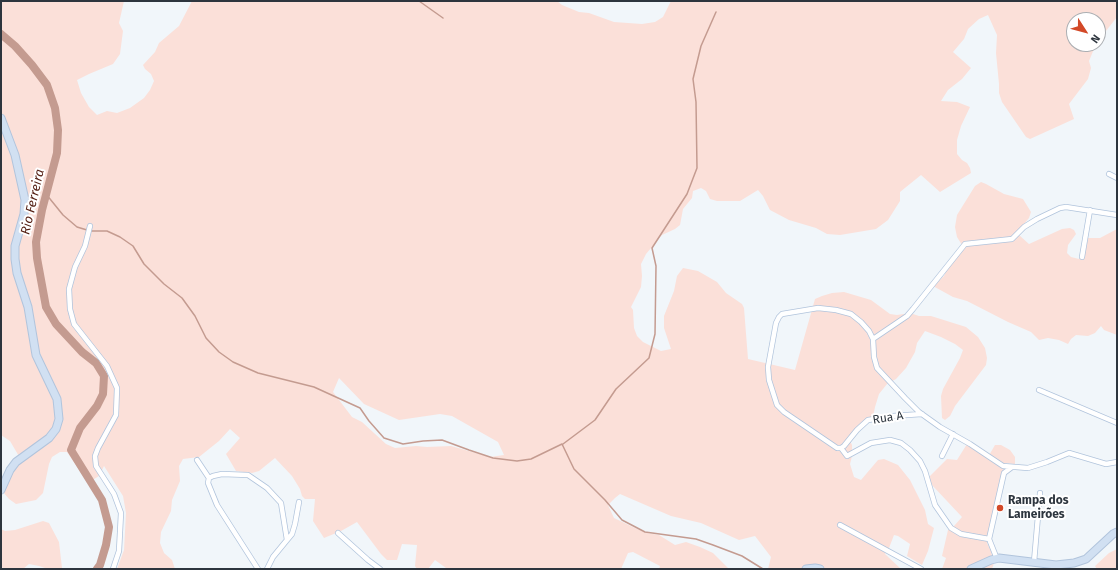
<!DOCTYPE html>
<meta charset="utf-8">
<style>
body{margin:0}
#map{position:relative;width:1118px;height:570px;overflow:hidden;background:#f1f6fa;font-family:"Fira Sans",sans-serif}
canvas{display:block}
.frame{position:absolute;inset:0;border:2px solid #2d353e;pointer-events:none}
.north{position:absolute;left:1066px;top:12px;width:40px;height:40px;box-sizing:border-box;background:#fff;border:1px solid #abaeb2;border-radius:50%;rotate:126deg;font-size:11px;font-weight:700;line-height:16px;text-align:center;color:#2d353e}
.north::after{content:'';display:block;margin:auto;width:14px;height:18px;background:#d34928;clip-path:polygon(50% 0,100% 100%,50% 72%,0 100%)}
</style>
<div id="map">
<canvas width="1118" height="570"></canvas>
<div class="frame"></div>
<div class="north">N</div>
</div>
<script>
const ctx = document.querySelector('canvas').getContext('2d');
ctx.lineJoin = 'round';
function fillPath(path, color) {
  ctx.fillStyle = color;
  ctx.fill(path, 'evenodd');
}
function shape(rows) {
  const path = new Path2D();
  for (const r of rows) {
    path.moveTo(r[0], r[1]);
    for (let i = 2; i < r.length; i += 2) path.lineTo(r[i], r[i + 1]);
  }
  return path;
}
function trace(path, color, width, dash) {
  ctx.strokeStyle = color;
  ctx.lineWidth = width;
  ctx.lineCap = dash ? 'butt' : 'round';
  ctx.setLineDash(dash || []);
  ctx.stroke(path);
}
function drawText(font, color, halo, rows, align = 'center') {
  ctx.font = font + ' "Fira Sans",sans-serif';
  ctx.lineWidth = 4;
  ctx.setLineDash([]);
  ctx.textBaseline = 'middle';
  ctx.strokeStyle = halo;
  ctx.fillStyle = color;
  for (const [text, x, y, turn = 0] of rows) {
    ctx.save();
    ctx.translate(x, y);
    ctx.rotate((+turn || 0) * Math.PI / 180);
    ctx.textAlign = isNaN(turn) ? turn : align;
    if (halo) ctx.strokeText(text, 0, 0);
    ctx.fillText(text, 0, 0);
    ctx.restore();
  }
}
fillPath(shape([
 [1,1,124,1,119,23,123,31,120,54,113,64,89,74,77,80,81,93,89,107,97,115,107,111,117,113,130,108,144,98,150,90,154,81,151,74,145,69,143,65,155,52,159,43,179,26,192,1,557,1,562,5,579,12,589,13,614,22,642,24,655,22,663,17,671,1,1117,1,1117,17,1098,41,1098,20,1074,20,1074,44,1096,44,1089,61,1091,68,1088,79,1069,104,1074,119,1030,139,1026,137,1002,102,999,93,999,84,996,53,997,35,988,15,979,19,968,29,964,39,953,52,971,68,962,79,948,90,941,101,957,102,970,107,961,126,957,140,957,154,962,160,967,163,970,168,971,173,940,192,921,175,900,192,900,201,888,220,876,229,840,235,827,234,816,228,789,220,770,210,763,196,758,190,740,201,717,201,710,199,706,191,701,188,693,191,692,198,683,209,680,225,675,229,662,235,646,254,641,264,642,276,641,287,631,307,633,310,634,328,637,336,643,342,661,351,671,349,664,328,664,316,674,291,677,276,683,268,698,271,717,282,726,293,742,304,744,308,748,359,795,370,815,299,822,296,832,293,844,292,871,300,890,314,897,315,910,313,919,316,931,316,966,327,978,337,985,348,987,358,986,365,955,406,950,416,945,420,942,418,941,396,943,389,960,358,963,350,955,344,941,337,925,331,917,343,915,352,906,368,896,379,887,384,879,394,875,407,873,417,867,419,858,426,848,437,852,445,852,456,850,464,854,477,861,480,878,460,884,459,898,465,910,480,925,510,928,524,934,528,928,551,922,565,907,556,910,544,898,536,894,535,889,548,885,554,901,569,768,569,771,557,755,536,739,540,701,523,671,516,620,494,615,498,608,505,614,518,635,528,647,533,659,535,675,545,686,542,700,547,713,553,729,569,659,569,660,566,633,552,628,553,621,569,445,569,446,568,435,560,428,569,417,569,415,566,417,545,402,544,397,560,387,560,381,554,357,522,341,531,324,538,313,521,315,499,305,499,302,496,300,489,292,476,275,458,259,471,252,473,236,471,226,454,240,438,230,429,219,441,199,457,183,459,179,466,180,481,172,500,171,511,161,532,160,543,164,553,172,560,175,569,117,569,124,550,126,513,123,496,104,466,99,476,88,483,67,452,60,452,52,457,49,464,43,493,36,500,16,504,9,499,3,492,20,458,10,441,1,435],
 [339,378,364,404,399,420,440,414,452,416,498,442,504,455,490,457,451,446,427,447,416,446,395,448,386,444,362,422,352,417,333,392],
 [981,182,986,184,1004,194,1023,199,1031,212,1029,218,1018,231,1019,235,1029,244,1062,229,1070,228,1074,230,1076,234,1068,245,1067,253,1071,257,1079,259,1085,252,1088,238,1100,238,1117,229,1117,335,1104,330,1101,326,1095,333,1088,336,1076,335,1071,339,1068,344,1059,340,1048,338,1039,340,1031,332,1008,322,967,301,953,297,933,286,944,276,947,269,962,245,957,237,955,227,957,215,975,186],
 [967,444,988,457,995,445,1001,445,1010,450,1015,457,1015,464,1005,463,987,543,991,551,994,563,992,569,942,569,946,558,942,556,948,530,954,526,962,517,931,484,929,477,947,459,957,460],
 [43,521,49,523,59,542,62,568,48,569,39,566,29,564,23,569,3,569,1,565,1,529,5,531,15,530],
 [1117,549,1117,569,1097,569,1095,566,1109,553]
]), '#fbe0d9');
trace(shape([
 [419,1,443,18],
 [46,194,63,215,77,227,87,230],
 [92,231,107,231,120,237,133,246,144,264,164,284,182,298,195,316,206,338,219,352,233,362,258,373,314,387,360,408,369,421,384,438,403,444,423,441,442,440,469,450,493,458,517,461,531,459,562,444,574,469,605,500,622,520,645,532,696,539,713,545,742,556,763,569],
 [563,444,595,420,616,389,649,358,655,334,656,266,652,248,687,194,697,168,696,102,693,79,701,46,716,12]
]), '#c49b90', 1.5);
trace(shape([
 [1,34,15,46,32,65,47,85,55,108,58,130,57,153,42,210,36,242,37,258,46,307,56,324,82,352,96,363,104,376,103,394,97,406,80,428,71,450,102,500,109,527,106,545,100,565,97,569]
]), '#c49b90', 8);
const street = shape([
 [1109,174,1117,178],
 [90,226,85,246,75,267,69,289,70,309,74,324,107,366,117,388,116,415,98,448,95,456,96,466,114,494,121,513,119,551,113,569],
 [1082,257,1090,210],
 [873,339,907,316,913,309,965,244,1012,239,1024,227,1037,219,1060,208,1066,207,1117,215],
 [1039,390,1117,423],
 [841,448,837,448,784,412,777,405,769,380,768,367,776,323,779,317,782,314,818,308,836,310,851,314,861,322,869,331,873,339,874,357,877,368,905,398,919,412,940,427,970,444,1003,466,1028,468,1047,462,1069,453,1106,464,1117,462],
 [841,448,847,456,871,443,890,440,901,443,910,450,920,461,925,471,935,505,951,528,961,534,989,539],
 [841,448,844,446,857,430,868,420,893,416,922,414],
 [942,456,953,434],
 [197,460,209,478,208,483,217,505,258,569],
 [209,478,213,476,222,474,248,475,267,488,281,503,287,540,273,557,267,569],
 [840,525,921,569],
 [338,533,368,560,380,569],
 [287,540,292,534,295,524,299,502],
 [997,559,989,539,1004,473,1012,467],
 [1034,562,1040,493]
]);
const secondary = shape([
 [1,118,15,155,25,200,24,214,15,246,15,259,17,273,28,307,36,355,57,399,59,419,56,429,49,438,16,462,10,470,1,490],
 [806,569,815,568,820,569],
 [971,569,991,560,999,558,1056,565,1074,563,1086,559,1113,534,1117,532]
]);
trace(street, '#b1c4dc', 6);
trace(secondary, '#b1c4dc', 9);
trace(street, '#fff', 4.5);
trace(secondary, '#d1e0f2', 7);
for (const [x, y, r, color] of [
 [1000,508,4,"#d34928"]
]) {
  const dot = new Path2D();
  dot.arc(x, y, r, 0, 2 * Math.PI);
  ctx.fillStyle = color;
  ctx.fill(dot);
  trace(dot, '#fff', 1.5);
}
drawText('12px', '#2d353e', '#fff', [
 ["Rua A",888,418,-9]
]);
drawText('bold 12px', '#2d353e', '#fff', [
 ["Rampa dos",1008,501],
 ["Lameirões",1008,515]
], 'left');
drawText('italic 13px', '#562115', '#fff', [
 ["Rio Ferreira",33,202,-77]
]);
</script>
